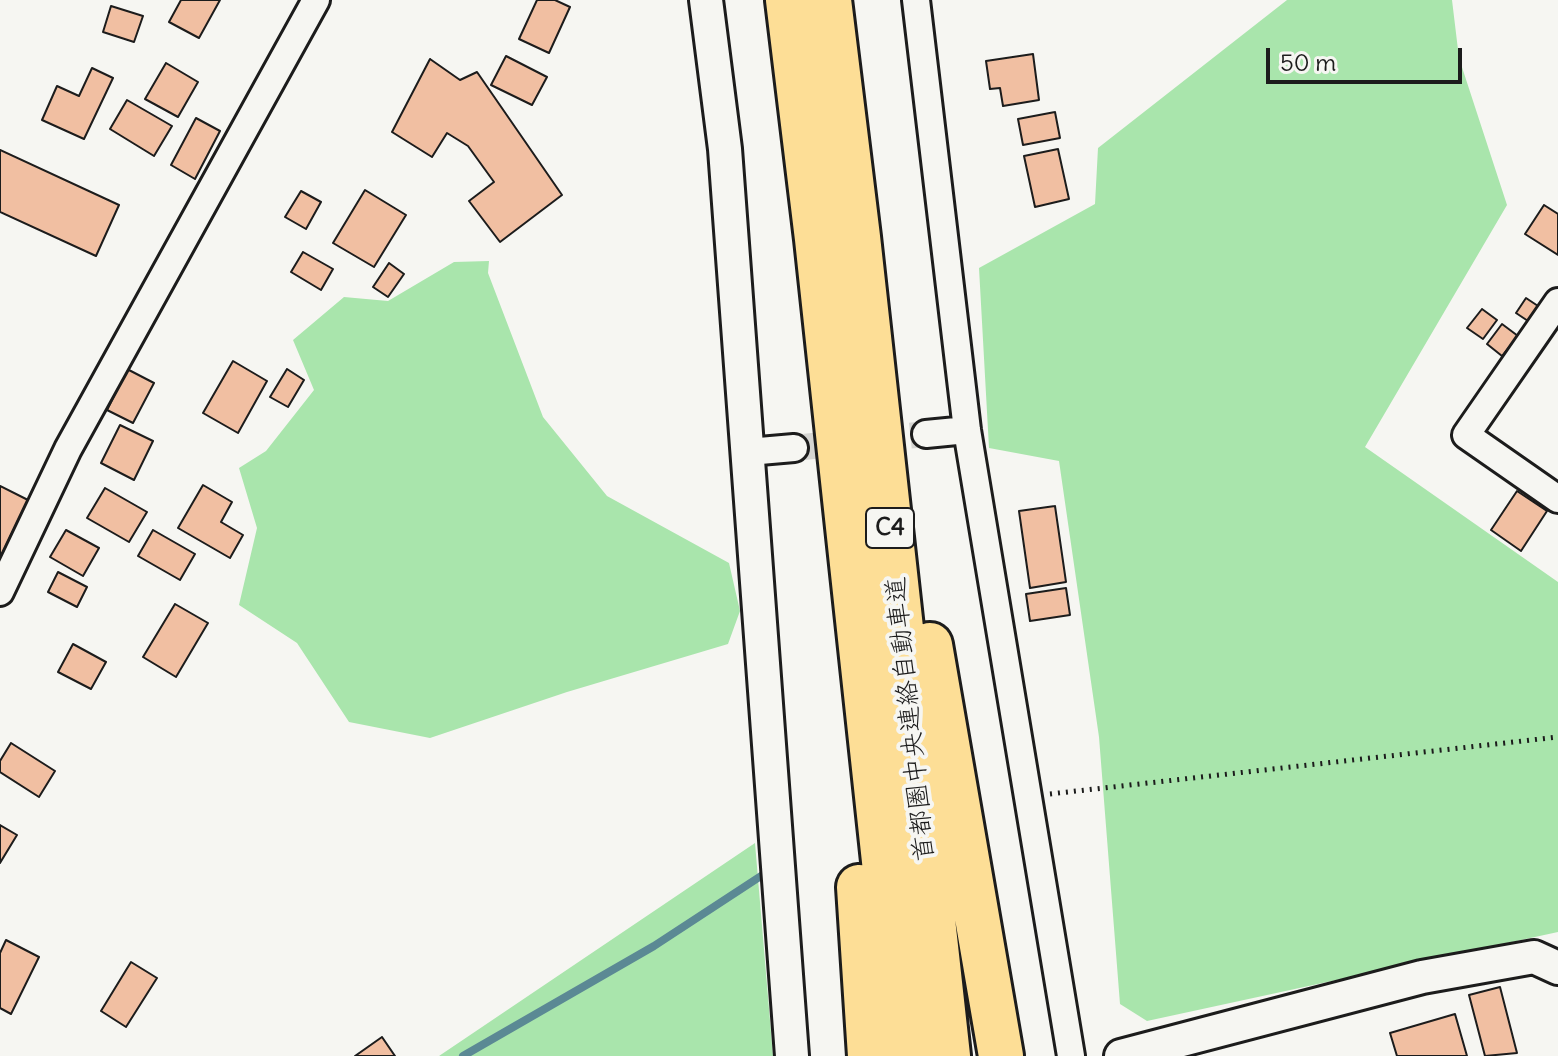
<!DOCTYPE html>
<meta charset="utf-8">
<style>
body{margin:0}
#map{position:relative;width:1558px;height:1056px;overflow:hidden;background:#f6f6f2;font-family:Delius,sans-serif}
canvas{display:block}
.scale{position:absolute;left:1266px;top:48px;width:196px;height:36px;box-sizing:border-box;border:4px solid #1c1c1c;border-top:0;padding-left:10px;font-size:24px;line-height:28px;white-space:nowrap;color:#1c1c1c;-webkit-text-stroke:6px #f6f6f2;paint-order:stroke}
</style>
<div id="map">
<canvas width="1558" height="1056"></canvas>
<div class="scale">50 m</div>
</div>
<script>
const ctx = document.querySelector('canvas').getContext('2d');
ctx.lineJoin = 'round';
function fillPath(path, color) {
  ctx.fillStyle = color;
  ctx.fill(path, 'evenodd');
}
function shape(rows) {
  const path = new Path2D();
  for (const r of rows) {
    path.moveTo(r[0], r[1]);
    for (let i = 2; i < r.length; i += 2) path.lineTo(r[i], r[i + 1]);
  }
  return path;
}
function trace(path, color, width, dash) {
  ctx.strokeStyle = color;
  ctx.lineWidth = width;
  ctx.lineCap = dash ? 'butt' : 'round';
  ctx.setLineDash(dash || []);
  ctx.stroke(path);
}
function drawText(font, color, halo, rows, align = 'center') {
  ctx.font = font + ' Delius,"Klee One",sans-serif';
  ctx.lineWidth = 8;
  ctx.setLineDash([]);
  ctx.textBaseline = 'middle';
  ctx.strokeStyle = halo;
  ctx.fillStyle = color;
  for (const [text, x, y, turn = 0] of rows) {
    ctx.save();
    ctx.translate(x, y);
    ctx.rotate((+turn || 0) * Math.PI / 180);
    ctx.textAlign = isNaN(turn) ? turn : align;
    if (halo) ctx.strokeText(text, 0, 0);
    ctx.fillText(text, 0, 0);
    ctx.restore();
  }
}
fillPath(shape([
 [1287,0,1452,0,1459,58,1507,205,1365,447,1558,582,1558,932,1147,1021,1120,1004,1099,737,1059,461,989,448,979,268,1095,204,1098,148],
 [489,261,488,273,543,417,607,496,729,563,740,611,728,644,567,692,430,738,349,722,297,643,239,605,257,528,239,468,266,451,314,390,293,340,344,297,388,301,454,262],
 [755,843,773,1056,439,1056]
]), '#a9e5ac');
trace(shape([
 [463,1056,654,946,764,874]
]), '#5b8994', 8);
const building = shape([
 [181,0,220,0,199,38,169,22,181,0],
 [537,0,555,0,570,7,549,53,519,39,537,0],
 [111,6,143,16,134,42,103,32,111,6],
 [1033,54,1039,100,1003,106,1000,88,990,89,986,61,1033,54],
 [506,56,547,77,532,105,491,85,506,56],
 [430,59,460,80,477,72,562,195,500,242,469,201,494,182,468,146,447,133,432,157,392,132,430,59],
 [166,63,198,82,178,117,145,99,166,63],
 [92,68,113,78,84,139,42,120,57,86,79,96,92,68],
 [127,100,172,126,154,156,110,129,127,100],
 [1055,112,1060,138,1023,145,1018,119,1055,112],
 [196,118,220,131,195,179,171,165,196,118],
 [1058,149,1069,199,1035,207,1024,156,1058,149],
 [0,150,119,205,96,256,0,212,0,150],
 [365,190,406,215,374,267,333,243,365,190],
 [301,191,321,202,306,229,285,217,301,191],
 [1544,205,1558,214,1558,255,1525,234,1544,205],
 [303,252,333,269,321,290,291,272,303,252],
 [389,263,404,274,388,297,373,287,389,263],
 [1526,298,1538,306,1528,321,1516,313,1526,298],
 [1482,309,1497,320,1483,339,1467,328,1482,309],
 [1502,324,1518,336,1502,356,1487,344,1502,324],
 [233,361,267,381,238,433,203,413,233,361],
 [127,369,154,383,133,423,107,410,127,369],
 [287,369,304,380,288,407,270,397,287,369],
 [120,425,153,441,134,480,101,463,120,425],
 [203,485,232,502,221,522,243,535,230,558,178,528,203,485],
 [0,486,28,500,1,556,0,555,0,486],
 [105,488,147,512,129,542,87,518,105,488],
 [1517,491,1547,511,1521,551,1491,530,1517,491],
 [1055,506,1066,582,1030,588,1019,511,1055,506],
 [66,530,99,548,83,576,50,557,66,530],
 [153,530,195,554,180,580,138,556,153,530],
 [58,572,87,587,77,607,48,592,58,572],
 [1066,588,1070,615,1030,621,1026,594,1066,588],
 [175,604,208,623,176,677,143,657,175,604],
 [73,644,106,662,91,689,58,672,73,644],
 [11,743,55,771,39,797,0,772,0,761,11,743],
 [0,825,17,835,0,863,0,825],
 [6,940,39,957,11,1014,0,1008,0,953,6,940],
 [131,962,157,978,126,1027,101,1011,131,962],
 [1500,987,1517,1053,1485,1056,1469,995,1500,987],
 [1455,1014,1467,1056,1397,1056,1390,1033,1455,1014],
 [382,1037,395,1056,355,1056,382,1037]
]);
fillPath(building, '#f1bfa2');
trace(building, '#1c1c1c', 2);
trace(shape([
 [794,448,926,434]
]), '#d5d5d2', 26, [26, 13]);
const minor = shape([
 [916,0,967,430,1071,1056],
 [1558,302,1466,435,1558,499],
 [926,434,967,430],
 [748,452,794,448],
 [0,592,68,449,316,0]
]);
const tertiary = shape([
 [706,0,725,149,792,1056],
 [1121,1056,1422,977,1534,957,1558,968]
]);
const motorway = shape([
 [788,0,817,239,905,1056],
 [829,0,858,237,948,1056],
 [930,645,1001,1056],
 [859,887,870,1056]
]);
trace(minor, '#1c1c1c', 32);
trace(tertiary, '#1c1c1c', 38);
trace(motorway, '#1c1c1c', 50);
trace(shape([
 [1050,794,1558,737]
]), '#1c1c1c', 5, [2, 6]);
trace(minor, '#f6f6f2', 26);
trace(tertiary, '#f6f6f2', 32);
trace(motorway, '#fdde96', 44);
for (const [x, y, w] of [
 [890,528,48]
]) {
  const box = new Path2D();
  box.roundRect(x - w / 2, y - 20, w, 40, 6);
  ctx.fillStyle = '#f6f6f2';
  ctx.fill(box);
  trace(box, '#1c1c1c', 2);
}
drawText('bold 24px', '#1c1c1c', null, [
 ["C4",890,528]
]);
drawText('26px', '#1c1c1c', '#f6f6f2', [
 ["首都圏中央連絡自動車道",911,719,-96]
]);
</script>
